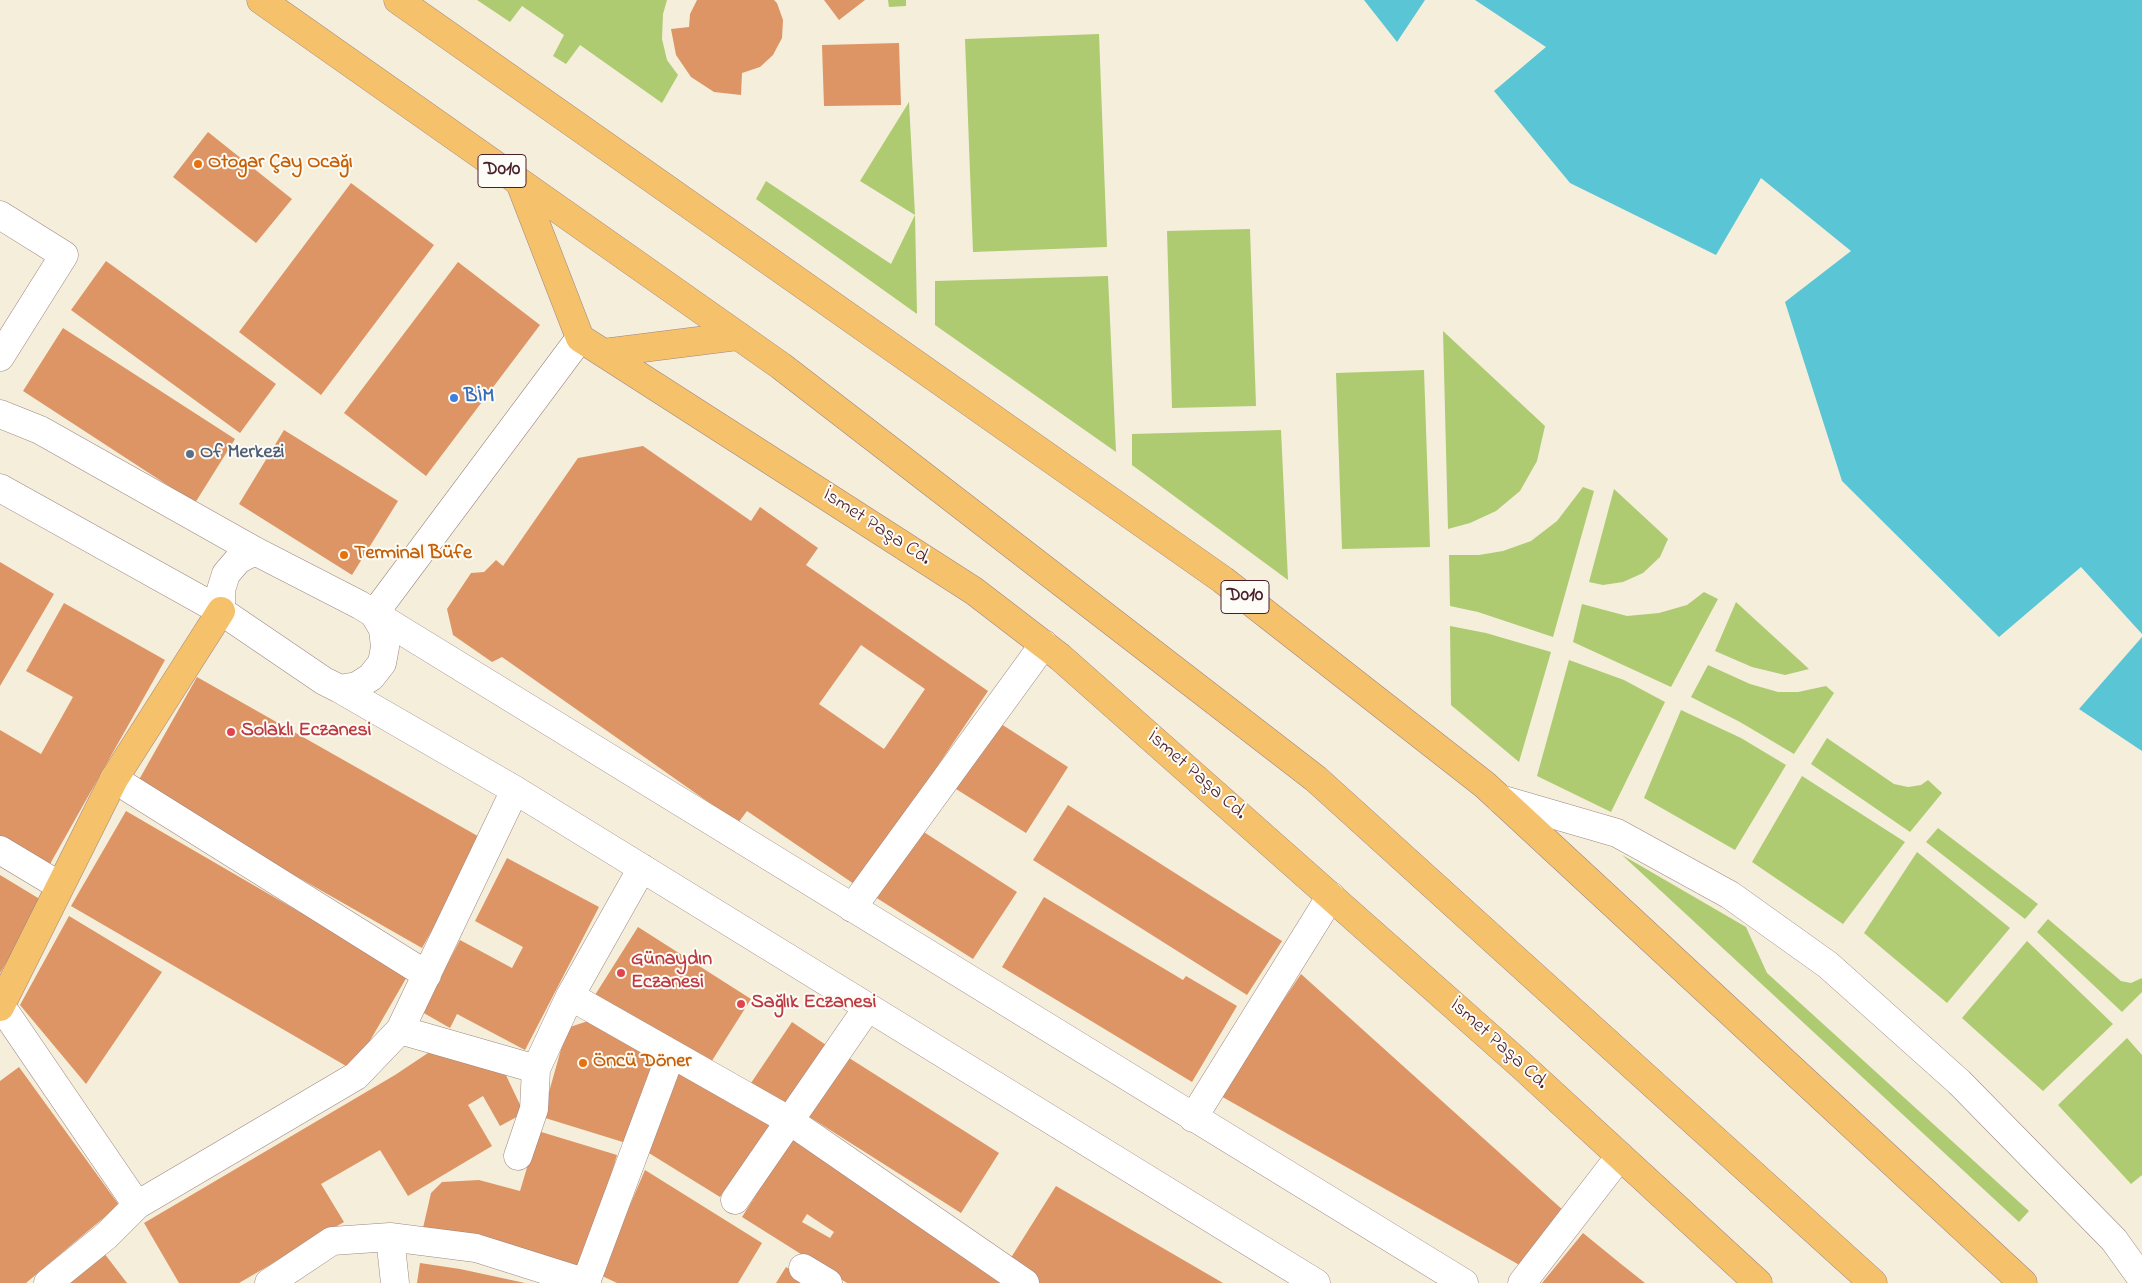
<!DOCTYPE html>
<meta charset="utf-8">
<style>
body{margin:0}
canvas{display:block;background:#f4eedb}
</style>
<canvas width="2142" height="1283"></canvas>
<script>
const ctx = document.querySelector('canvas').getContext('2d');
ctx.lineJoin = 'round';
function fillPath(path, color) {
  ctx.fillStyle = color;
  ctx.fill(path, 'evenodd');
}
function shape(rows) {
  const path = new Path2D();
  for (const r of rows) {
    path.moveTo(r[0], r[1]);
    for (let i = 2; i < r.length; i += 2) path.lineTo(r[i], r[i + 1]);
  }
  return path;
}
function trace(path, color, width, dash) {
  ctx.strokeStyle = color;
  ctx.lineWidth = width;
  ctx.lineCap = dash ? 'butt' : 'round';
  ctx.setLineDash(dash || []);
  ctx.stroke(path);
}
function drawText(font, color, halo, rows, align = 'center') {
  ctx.font = font + ' "Indie Flower",sans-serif';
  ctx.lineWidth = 4;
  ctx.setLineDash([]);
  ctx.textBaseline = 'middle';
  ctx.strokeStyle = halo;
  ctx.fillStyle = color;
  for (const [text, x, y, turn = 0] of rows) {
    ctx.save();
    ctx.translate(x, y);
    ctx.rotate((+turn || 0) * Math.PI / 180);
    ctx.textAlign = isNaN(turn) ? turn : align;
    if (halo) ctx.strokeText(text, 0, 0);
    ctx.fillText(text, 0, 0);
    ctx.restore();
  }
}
fillPath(shape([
 [477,0,667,0,663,14,662,39,667,60,678,75,662,103,580,45,566,64,553,56,564,35,522,6,510,22],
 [888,0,906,0,906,6,889,7],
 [1099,34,1107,247,973,252,965,39],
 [909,102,915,215,917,314,756,199,766,181,891,264,915,215,860,181],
 [1250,229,1256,406,1172,408,1167,231],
 [1108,276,1116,452,935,325,935,281],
 [1443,331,1545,426,1537,461,1520,491,1496,511,1470,523,1448,529],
 [1424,370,1430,547,1342,549,1336,373],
 [1281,430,1288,580,1132,465,1132,434],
 [1583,487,1594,491,1553,637,1478,612,1450,606,1449,555,1479,555,1503,551,1531,541,1557,521],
 [1614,489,1668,539,1660,557,1643,573,1623,582,1603,585,1589,582],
 [1704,592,1718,599,1671,687,1573,642,1582,604,1627,616,1659,613,1687,605],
 [1736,602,1809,669,1785,675,1752,667,1715,651],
 [1450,626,1486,633,1551,652,1519,762,1451,705],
 [1569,660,1624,680,1665,702,1611,812,1537,776],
 [1708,665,1750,684,1778,692,1798,692,1826,686,1834,693,1794,754,1740,722,1691,697],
 [1681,710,1741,738,1786,765,1735,850,1644,798],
 [1827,738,1894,784,1908,787,1921,785,1928,780,1942,793,1910,832,1811,764],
 [1802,776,1905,842,1843,924,1752,862],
 [1938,828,2038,904,2025,919,1926,842],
 [1917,852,2010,928,1947,1003,1864,933],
 [1622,855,1746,927,1767,973,2029,1211,2019,1222],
 [2048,919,2121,981,2131,983,2142,978,2142,992,2122,1012,2037,932],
 [2027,941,2113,1024,2043,1091,1962,1018],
 [2127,1038,2142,1055,2142,1175,2131,1184,2058,1105]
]), '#aecb72');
fillPath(shape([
 [1364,0,1425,0,1397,42],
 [1475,0,2142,0,2142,634,2081,567,1999,637,1842,481,1785,302,1851,251,1761,178,1716,255,1570,183,1494,91,1546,47],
 [2142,637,2142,751,2079,709]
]), '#5ac5d4');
fillPath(shape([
 [697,0,774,0,777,3,783,20,782,38,773,55,760,67,742,73,741,95,714,92,691,77,676,55,671,29,689,27,690,14],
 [824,0,865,0,839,20],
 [899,43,901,105,824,106,822,45],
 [208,132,292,199,256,243,173,177],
 [351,183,434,245,321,395,239,332],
 [106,261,276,384,240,433,71,310],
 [458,262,540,325,426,476,344,413],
 [63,328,235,439,195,503,23,391],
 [284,430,398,501,352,575,239,504],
 [643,446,751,521,760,507,818,548,806,565,988,691,857,886,747,811,738,823,502,657,492,662,453,635,447,609,471,573,484,572,496,560,503,566,578,458],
 [861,645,925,689,884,749,819,704],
 [0,562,54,594,0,686],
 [64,603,165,660,50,864,0,836,0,730,41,754,73,697,26,671],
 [197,677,483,839,422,948,136,785],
 [998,722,1068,767,1026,833,956,789],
 [1068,805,1282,941,1247,995,1033,860],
 [126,811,408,975,353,1070,71,906],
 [916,827,1017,892,973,959,872,895],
 [507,858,599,907,525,1050,457,1014,450,1028,422,1012,460,940,512,968,523,947,475,921],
 [0,875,43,901,0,973],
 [1044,897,1183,980,1186,976,1237,1006,1192,1082,1002,967],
 [69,916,162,972,86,1084,20,1005],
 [638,927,751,999,708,1067,595,995],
 [1301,974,1564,1211,1523,1267,1219,1095],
 [591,1020,654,1059,626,1143,542,1117,567,1028],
 [792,1022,829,1047,785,1111,749,1086],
 [437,1047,503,1069,524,1113,500,1126,483,1096,468,1105,492,1146,408,1196,380,1150,321,1184,344,1222,239,1283,179,1283,144,1223,395,1075],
 [846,1056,999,1153,961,1213,808,1116],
 [19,1067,119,1205,26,1283,0,1283,0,1081],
 [679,1070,771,1123,720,1197,644,1150],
 [538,1131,617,1155,584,1269,423,1228,431,1193,442,1182,479,1180,520,1191],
 [791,1139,895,1208,1009,1283,847,1283,742,1217],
 [807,1214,834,1232,830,1238,802,1222],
 [645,1170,762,1243,738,1283,617,1283,600,1275],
 [1056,1186,1223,1283,1036,1283,1007,1264],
 [1583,1233,1621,1264,1645,1283,1542,1283],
 [104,1253,127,1283,65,1283],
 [420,1263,460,1269,525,1283,417,1283],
 [786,1267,811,1283,776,1283]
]), '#dd9565');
const minor = shape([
 [0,215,64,255,0,357],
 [0,414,40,430,255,551,360,605,1464,1283],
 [0,488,221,611,324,681,340,689,357,686,371,677,382,663,385,647,383,629,374,614],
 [221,611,221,590,226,574,238,560,255,551],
 [374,614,580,338],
 [340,689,515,790,1316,1283],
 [114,779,427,975],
 [1500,799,1617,833,1730,895,1828,965,1959,1082,2114,1240,2142,1279],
 [0,850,60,886],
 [852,908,1044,644],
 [570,996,790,1121,1025,1283],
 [1,1006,137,1205],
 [400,1030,536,1069,570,996,642,868],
 [1193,1118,1331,896],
 [518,1156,534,1109,536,1069],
 [735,1200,868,1007],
 [390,1237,476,1248,587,1283],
 [803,1268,828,1283],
 [586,1282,671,1054],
 [48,1283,106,1236,137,1205,356,1076,400,1030,515,790],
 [269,1283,332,1241,390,1237,395,1283],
 [1522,1283,1620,1156]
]);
const major = shape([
 [520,183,580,338,974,591,1060,657,1521,1065,1758,1283],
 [603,353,738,336],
 [0,1007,114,779,221,611]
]);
const highway = shape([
 [261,0,781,366,1316,779,1873,1283],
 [398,0,1223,580,1485,785,2023,1283]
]);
trace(minor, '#9f8683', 29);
trace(major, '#9f8683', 29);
trace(highway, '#9f8683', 29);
trace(minor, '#fff', 28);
trace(major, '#f5c16b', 28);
trace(highway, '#f5c16b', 28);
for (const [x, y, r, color] of [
 [198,164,5,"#e8710a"],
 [454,398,5,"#3f7fe0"],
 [190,454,5,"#5c6f8a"],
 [344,555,5,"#e8710a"],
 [231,732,5,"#e0444e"],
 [621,973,5,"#e0444e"],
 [741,1004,5,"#e0444e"],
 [583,1063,5,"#e8710a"]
]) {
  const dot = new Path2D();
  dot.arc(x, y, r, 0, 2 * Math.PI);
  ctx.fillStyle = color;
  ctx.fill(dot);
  trace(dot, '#fdfcf7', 2);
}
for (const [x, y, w] of [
 [502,171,48],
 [1245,597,48]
]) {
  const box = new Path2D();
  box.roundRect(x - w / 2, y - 16.5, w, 33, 4);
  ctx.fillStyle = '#fdfcf7';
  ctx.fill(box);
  trace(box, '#4a1f2b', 1);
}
drawText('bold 19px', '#4a1f2b', null, [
 ["D010",502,171],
 ["D010",1245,597]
]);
drawText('bold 20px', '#c56008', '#fdfcf7', [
 ["Otogar Çay Ocağı",208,164],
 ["Terminal Büfe",354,555],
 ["Öncü Döner",593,1063]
], 'left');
drawText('bold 20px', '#366cbe', '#fdfcf7', [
 ["BİM",464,398]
], 'left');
drawText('bold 20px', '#4e5e75', '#fdfcf7', [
 ["Of Merkezi",200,454]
], 'left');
drawText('20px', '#4a1f2b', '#fdfcf7', [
 ["İsmet Paşa Cd.",876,528,33],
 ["İsmet Paşa Cd.",1196,776,41],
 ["İsmet Paşa Cd.",1498,1045,42]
]);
drawText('bold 20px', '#be3a42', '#fdfcf7', [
 ["Solaklı Eczanesi",241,732],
 ["Günaydın",631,961],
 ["Eczanesi",631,984],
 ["Sağlık Eczanesi",751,1004]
], 'left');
</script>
